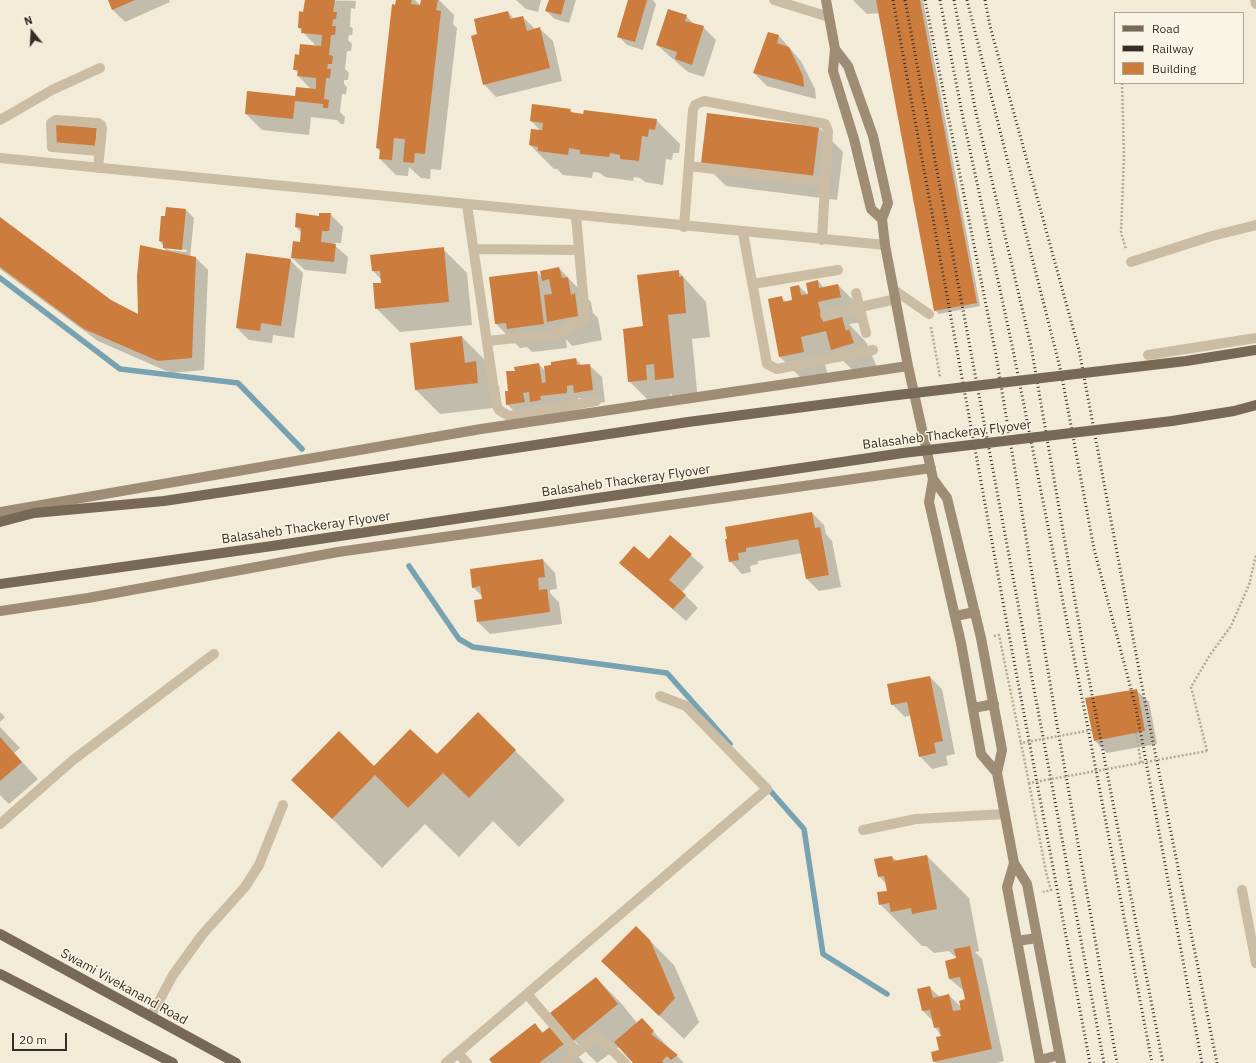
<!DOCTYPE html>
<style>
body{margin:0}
#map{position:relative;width:1256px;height:1063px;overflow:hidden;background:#f2ebd8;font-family:"IBM Plex Sans",sans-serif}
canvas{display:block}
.legend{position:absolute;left:1114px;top:12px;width:130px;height:72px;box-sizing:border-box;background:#faf4e4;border:1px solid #aca598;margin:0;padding:5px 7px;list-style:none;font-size:12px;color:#362e26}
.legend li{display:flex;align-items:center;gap:8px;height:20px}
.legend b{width:20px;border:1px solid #aca598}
.north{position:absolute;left:12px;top:12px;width:40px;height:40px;-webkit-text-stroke:3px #faf4e4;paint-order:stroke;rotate:342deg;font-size:11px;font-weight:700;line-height:16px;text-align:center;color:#362e26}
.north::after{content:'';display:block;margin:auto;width:14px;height:18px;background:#362e26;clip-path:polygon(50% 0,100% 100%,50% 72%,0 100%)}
.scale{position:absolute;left:12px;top:1033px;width:55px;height:18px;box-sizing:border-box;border:2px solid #362e26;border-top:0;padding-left:5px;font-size:12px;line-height:14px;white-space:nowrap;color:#362e26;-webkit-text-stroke:3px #faf4e4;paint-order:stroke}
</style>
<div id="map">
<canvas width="1256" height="1063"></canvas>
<ul class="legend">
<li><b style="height:5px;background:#786856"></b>Road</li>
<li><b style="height:5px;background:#362e26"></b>Railway</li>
<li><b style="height:11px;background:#cc7c3c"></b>Building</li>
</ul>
<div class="north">N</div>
<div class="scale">20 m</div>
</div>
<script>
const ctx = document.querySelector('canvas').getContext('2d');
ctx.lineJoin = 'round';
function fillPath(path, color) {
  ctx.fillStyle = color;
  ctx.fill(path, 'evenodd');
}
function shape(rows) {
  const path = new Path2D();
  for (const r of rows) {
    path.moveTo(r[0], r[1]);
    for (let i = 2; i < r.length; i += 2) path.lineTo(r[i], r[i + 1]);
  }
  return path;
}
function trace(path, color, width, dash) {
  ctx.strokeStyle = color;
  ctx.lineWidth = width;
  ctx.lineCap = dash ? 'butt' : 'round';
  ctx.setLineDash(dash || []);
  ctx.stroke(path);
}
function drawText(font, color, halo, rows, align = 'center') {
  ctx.font = font + ' "IBM Plex Sans",sans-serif';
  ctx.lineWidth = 3;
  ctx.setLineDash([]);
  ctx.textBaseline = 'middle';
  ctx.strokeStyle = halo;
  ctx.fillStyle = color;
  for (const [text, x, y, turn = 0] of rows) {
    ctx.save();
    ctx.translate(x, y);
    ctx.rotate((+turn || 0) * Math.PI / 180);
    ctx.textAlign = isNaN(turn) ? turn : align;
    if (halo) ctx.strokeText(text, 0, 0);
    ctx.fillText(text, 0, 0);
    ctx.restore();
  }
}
fillPath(shape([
 [109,0,169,0,170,2,125,22,113,10],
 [317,0,356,1,355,9,351,8,350,26,353,29,352,35,349,35,348,40,352,44,351,51,347,51,345,69,349,73,348,80,344,80,344,84,347,87,346,94,342,94,340,112,345,117,344,124,341,124,337,120,311,117,309,135,262,130,246,114,312,90,298,76,298,73,294,69,300,56,316,46,299,28,304,13],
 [397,0,415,0,421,6,422,0,439,0,454,15,453,24,457,28,441,170,431,169,430,179,421,178,409,167,408,176,396,175,380,159,381,152,377,148],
 [516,0,541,0,538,12,526,9],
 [550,0,576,0,569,23,555,19,546,11],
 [629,0,653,0,656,4,643,50,627,45,619,37],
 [853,0,923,0,980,306,939,314,935,310,880,13,867,14],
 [508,12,514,19,523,17,536,30,540,29,553,41,562,81,496,97,484,84,479,35],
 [686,16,695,25,703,27,716,40,704,77,688,72,657,45],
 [779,36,801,61,815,89,816,99,767,86,754,73],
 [570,110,574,114,656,120,680,144,679,153,673,153,672,160,666,159,663,185,645,182,640,178,634,177,633,181,605,177,600,173,593,172,592,178,563,175,557,169,554,169,530,145,541,131,531,121],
 [819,128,843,152,837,200,726,186,702,162],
 [186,210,194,218,190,257,196,258,208,270,204,370,171,373,98,341,0,269,0,218,111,301,139,316,167,252,160,241],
 [167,248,187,250,186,252,169,250],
 [330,214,343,227,341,243,334,243,334,245,348,257,346,274,305,270,292,258,301,243,302,233,296,227],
 [443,249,467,273,472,325,400,332,376,308,382,284,382,280,373,271,371,255],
 [290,260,303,273,294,338,273,335,272,343,249,340,237,328],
 [559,268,591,302,593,313,598,318,602,340,572,346,566,339,567,348,532,352,527,347,520,348,496,324,490,278,537,272,543,278],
 [678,271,706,302,710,337,692,339,698,401,680,403,670,393,671,403,653,405,629,381,644,327],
 [818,281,824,288,838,285,862,309,863,322,849,324,866,342,877,367,856,373,840,358,824,361,828,375,804,381,780,357,781,297,786,302,793,301,799,286,808,295],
 [462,337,486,361,487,374,499,386,502,407,440,414,416,390],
 [576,359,582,366,589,365,602,377,605,402,587,405,581,398,578,398,579,405,543,414,535,406,537,415,520,417,507,404,516,372,539,364,546,372],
 [812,513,824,525,826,534,832,541,841,587,819,591,807,579,802,553,758,561,758,564,750,566,751,572,742,574,730,561,726,540],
 [670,537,704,567,682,592,698,608,686,621,620,563,649,561],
 [543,560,555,573,557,589,550,590,550,593,559,602,562,624,490,634,478,622,482,596,473,587],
 [930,677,942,689,955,754,946,756,948,765,932,769,920,756,911,715,905,717,892,704],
 [1136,690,1149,702,1157,744,1107,753,1095,741],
 [0,712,5,717,0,722],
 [478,714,565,800,519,847,493,821,459,857,425,824,382,868,293,780,437,756],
 [0,727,20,748,14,753,38,779,9,804,0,795],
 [927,856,969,898,979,951,975,952,982,959,1004,1061,996,1063,936,1063,934,1061,940,1051,942,1037,935,1027,934,1022,923,1011,918,990,930,988,940,997,949,995,961,1007,966,1000,964,991,950,979,946,962,958,959,957,955,954,956,949,951,934,953,926,946,922,946,880,904,888,891,886,884,879,876,892,857,897,861],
 [649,940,674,965,699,1022,684,1039,627,985],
 [596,978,620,1002,637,1023,642,1020,684,1063,634,1063,619,1047,597,1063,574,1040],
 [535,1025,544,1033,551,1027,584,1063,493,1063]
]), '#0003');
trace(shape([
 [0,278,120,369,238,383,302,449],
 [409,566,459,639,473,647,667,673,730,744],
 [767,787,804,829,823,954,887,994]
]), '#76a2b1', 5.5);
fillPath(shape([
 [108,0,135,0,112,10],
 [305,0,335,0,333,12,337,12,336,19,333,19,332,26,336,26,335,35,331,35,329,55,333,56,332,64,328,64,327,69,331,69,330,78,326,78,324,99,329,100,328,108,323,108,323,104,295,101,293,119,245,114,247,91,295,96,296,87,316,89,316,78,297,76,298,70,293,70,295,54,299,55,300,44,321,46,322,35,301,33,302,28,298,28,299,11,303,12],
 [396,0,412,0,411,4,420,5,421,0,438,0,436,10,441,11,425,154,415,153,414,163,403,162,405,139,394,138,392,160,379,159,380,149,376,148,392,4,395,5],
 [549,0,565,0,561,15,545,11],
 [628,0,647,0,635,42,617,37],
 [876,0,920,0,977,303,934,311],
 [668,9,687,15,685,21,704,26,692,65,675,59,677,52,656,45],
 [508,11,510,19,523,16,527,31,540,27,550,68,483,85,471,36,477,34,474,19],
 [768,32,779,35,777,43,789,47,803,76,804,87,753,73],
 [532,104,571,109,570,112,583,114,584,110,657,119,655,130,649,129,648,137,642,136,639,161,620,159,620,155,610,153,609,157,580,154,580,150,569,148,568,155,538,151,538,147,529,145,531,129,542,130,543,123,530,121],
 [707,113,819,127,813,177,701,163],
 [56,124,97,128,95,147,54,144],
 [166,207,186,209,182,250,163,248,163,242,159,241,161,216,165,216],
 [296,213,319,216,319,213,331,213,329,231,322,231,321,242,336,244,334,262,291,258,293,241,300,242,301,228,295,227],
 [0,217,111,300,138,314,137,276,140,245,196,257,192,358,158,361,84,329,0,267],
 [444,247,449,302,375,309,373,283,381,283,380,271,372,271,370,255],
 [246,253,291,259,281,326,261,323,260,331,236,328],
 [559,267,562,278,568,277,571,295,575,293,578,316,547,322,544,295,552,294,549,279,542,281,540,271],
 [679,270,679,277,683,276,686,313,668,315,674,378,655,380,654,364,646,365,647,380,628,382,623,329,643,326,637,275],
 [537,271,544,324,507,329,506,323,495,324,489,277],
 [818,280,819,288,838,284,841,297,818,302,823,322,842,317,846,331,849,329,854,343,831,350,826,331,801,337,804,352,779,357,768,299,782,296,783,302,792,300,790,287,799,285,801,295,808,294,806,283],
 [462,336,465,363,476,361,478,383,415,390,410,343],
 [576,358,577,365,590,364,593,390,574,393,573,385,567,386,567,393,540,396,541,400,530,402,529,392,523,393,525,402,506,405,505,391,508,391,506,371,515,371,514,367,539,363,542,383,546,382,544,366,551,365,551,362],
 [812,512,815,528,820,527,829,575,806,579,798,539,746,548,746,552,738,553,739,560,729,562,725,539,727,539,725,527],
 [670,535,692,554,669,580,686,595,673,609,619,563,634,546,649,559],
 [543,559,545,577,538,578,539,590,547,589,550,612,477,622,474,600,482,599,480,586,472,588,470,569],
 [930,676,943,741,934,743,936,753,919,757,907,702,891,705,887,684],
 [1137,689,1145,731,1094,741,1085,698],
 [478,712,516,750,469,798,443,773,408,808,375,775,332,819,291,780,339,731,374,766,410,729,437,754],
 [0,737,22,762,0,781],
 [927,855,937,909,912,914,911,908,891,912,889,903,879,905,877,892,887,891,884,876,878,877,874,859,892,856,893,861],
 [636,926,650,940,675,998,659,1016,601,961],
 [970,946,992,1049,933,1062,931,1052,939,1050,936,1037,941,1036,939,1027,934,1028,930,1010,922,1011,917,989,930,986,933,998,949,994,953,1011,961,1010,959,1001,965,999,960,977,949,979,945,961,956,958,954,949],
 [596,977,618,1004,573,1041,550,1013],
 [642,1018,654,1031,651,1034,678,1055,671,1060,667,1056,662,1061,664,1063,633,1063,614,1042],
 [535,1023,542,1033,551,1026,565,1043,539,1063,492,1063,489,1059]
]), '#cc7c3c');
trace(shape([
 [1122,83,1124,156,1121,233,1126,249],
 [931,327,940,377],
 [994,636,999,635,1021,743],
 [1136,733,1141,763],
 [1207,751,1191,687,1210,655,1231,626,1249,585,1256,555],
 [1029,783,1046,872,1051,890,1043,892]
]), '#b7a88e', 2.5, [2, 2]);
trace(shape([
 [894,290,929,314],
 [660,696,686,706,767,789],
 [0,824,73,760,214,654],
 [151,1016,173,975,202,935,245,887,259,865,283,805]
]), '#cbbda3', 10);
trace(shape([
 [774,0,829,17],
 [1255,0,1256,4],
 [0,120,52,90,100,68],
 [0,158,885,245],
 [689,166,825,182],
 [98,168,102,129,101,125,98,123,56,120,51,123,52,147,99,151],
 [467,205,496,404,499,410,509,416,596,401],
 [684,227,693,110,695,105,704,101,825,124,828,131,822,240],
 [743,233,767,364,777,369,873,350],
 [474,249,579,250],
 [1131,262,1212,236,1256,225],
 [752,284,838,270],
 [856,293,866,333],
 [825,315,896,299],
 [487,341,557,334,563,332,570,325,583,320,585,317,576,216],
 [1148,355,1256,338],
 [863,830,916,819,1005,814],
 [1242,890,1256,963],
 [527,994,577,1052],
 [458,1053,467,1063],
 [446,1063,767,789],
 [564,1063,595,1037,600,1038,625,1063]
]), '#cbbda3', 10);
trace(shape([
 [826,0,835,49,833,71,854,139,871,209,882,219],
 [835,49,848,66,873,136,888,203,882,219,885,245,908,366,933,479,929,502,961,643,981,754,997,773],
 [933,479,947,498,981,638,1002,750,997,773,1014,863,1027,884,1061,1063],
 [0,512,481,429,908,366],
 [0,611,88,598,338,552,931,468],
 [955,616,975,612],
 [973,708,994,704],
 [1014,863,1007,887,1040,1063],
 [1017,941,1037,938],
 [1040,1060,1059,1055]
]), '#9e8c75', 10);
trace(shape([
 [0,522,34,513,164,501,688,422,889,396],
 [0,584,272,546,903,453],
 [0,934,236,1063],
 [0,974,173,1063]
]), '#786856', 10);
trace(shape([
 [893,0,1007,624,1090,1063],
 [905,0,1104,1063],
 [925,0,996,355,1057,725,1117,1063],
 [940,0,963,118,1013,350,1086,718,1152,1063],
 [954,0,976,113,1031,346,1085,658,1163,1063],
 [967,0,1061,372,1094,549,1136,708,1202,1063],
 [985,0,990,26,1079,350,1146,707,1217,1063]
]), '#362e26', 3, [1, 3]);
trace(shape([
 [1092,730,1021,743,1029,783,1207,751]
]), '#b7a88e', 2.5, [2, 2]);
trace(shape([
 [889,396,1186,361,1256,350],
 [903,453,1172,421,1234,411,1256,405]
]), '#786856', 10);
drawText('13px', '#362e26', '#faf4e4', [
 ["Balasaheb Thackeray Flyover",947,435,-7],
 ["Balasaheb Thackeray Flyover",626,481,-8],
 ["Balasaheb Thackeray Flyover",306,528,-8],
 ["Swami Vivekanand Road",124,987,29]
]);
</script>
